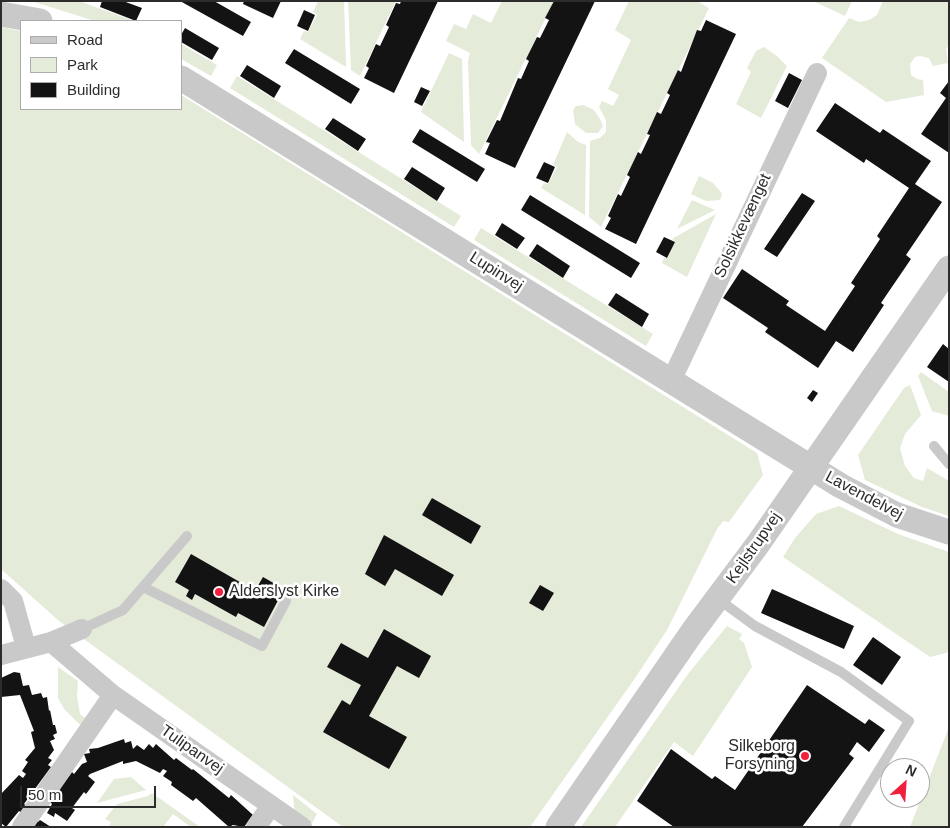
<!DOCTYPE html>
<meta charset="utf-8">
<style>
body{margin:0}
#map{position:relative;width:950px;height:828px;overflow:hidden;background:#fff;font-family:Helvetica,sans-serif}
canvas{display:block}
.frame{position:absolute;inset:0;border:2px solid #2c2c2c;pointer-events:none}
.legend{position:absolute;left:20px;top:20px;width:162px;height:90px;box-sizing:border-box;background:#fff;border:1px solid #ababab;margin:0;padding:6px 9px;list-style:none;font-size:15px;color:#2c2c2c}
.legend li{display:flex;align-items:center;gap:10px;height:25px}
.legend b{width:25px;border:1px solid #ababab}
.north{position:absolute;left:880px;top:758px;width:50px;height:50px;box-sizing:border-box;background:#fff;border:1px solid #ababab;border-radius:50%;rotate:26deg;font-size:14px;font-weight:700;line-height:20px;text-align:center;color:#2c2c2c}
.north::after{content:'';display:block;margin:auto;width:18px;height:22px;background:#f21f3d;clip-path:polygon(50% 0,100% 100%,50% 72%,0 100%)}
.scale{position:absolute;left:20px;top:786px;width:136px;height:22px;box-sizing:border-box;border:2px solid #2c2c2c;border-top:0;padding-left:6px;font-size:15px;line-height:18px;white-space:nowrap;color:#2c2c2c;-webkit-text-stroke:4px #fff;paint-order:stroke}
</style>
<div id="map">
<canvas width="950" height="828"></canvas>
<div class="frame"></div>
<ul class="legend">
<li><b style="height:6px;background:#c9c9c9"></b>Road</li>
<li><b style="height:14px;background:#e4ebd8"></b>Park</li>
<li><b style="height:14px;background:#131313"></b>Building</li>
</ul>
<div class="north">N</div>
<div class="scale">50 m</div>
</div>
<script>
const ctx = document.querySelector('canvas').getContext('2d');
ctx.lineJoin = 'round';
function fillPath(path, color) {
  ctx.fillStyle = color;
  ctx.fill(path, 'evenodd');
}
function shape(rows) {
  const path = new Path2D();
  for (const r of rows) {
    path.moveTo(r[0], r[1]);
    for (let i = 2; i < r.length; i += 2) path.lineTo(r[i], r[i + 1]);
  }
  return path;
}
function trace(path, color, width, dash) {
  ctx.strokeStyle = color;
  ctx.lineWidth = width;
  ctx.lineCap = dash ? 'butt' : 'round';
  ctx.setLineDash(dash || []);
  ctx.stroke(path);
}
function drawText(font, color, halo, rows, align = 'center') {
  ctx.font = font + ' Helvetica,sans-serif';
  ctx.lineWidth = 5;
  ctx.setLineDash([]);
  ctx.textBaseline = 'middle';
  ctx.strokeStyle = halo;
  ctx.fillStyle = color;
  for (const [text, x, y, turn = 0] of rows) {
    ctx.save();
    ctx.translate(x, y);
    ctx.rotate((+turn || 0) * Math.PI / 180);
    ctx.textAlign = isNaN(turn) ? turn : align;
    if (halo) ctx.strokeText(text, 0, 0);
    ctx.fillText(text, 0, 0);
    ctx.restore();
  }
}
fillPath(shape([
 [31,1,79,1,134,21,95,21],
 [318,1,344,1,346,67,300,39,304,31,308,32,317,15,313,12],
 [348,1,396,1,360,76,351,70],
 [502,1,554,1,479,154,471,145,468,61,470,53,446,41,454,24,466,29,473,14,491,23],
 [629,1,697,1,709,8,601,227,589,217,590,141,600,138,606,132,606,120,599,107,602,101,613,106,619,95,608,89,631,40,615,30],
 [813,1,852,1,845,16],
 [883,1,949,1,949,45,946,49,948,63,933,66,929,58,920,56,915,57,910,64,911,75,917,79,923,80,924,95,886,102,822,58,849,18,859,22,869,20,877,15],
 [1,27,21,31,21,109,181,109,181,95,757,453,763,475,729,522,723,521,717,529,667,630,633,681,530,827,343,827,59,621,1,569],
 [181,44,217,65,211,76,181,59],
 [764,47,777,56,787,66,761,118,736,104,751,72,747,68,756,51],
 [449,53,462,59,464,142,421,112],
 [237,76,461,216,454,227,230,88],
 [583,105,594,110,600,119,603,126,598,133,586,133,575,124,573,110,576,106],
 [567,132,578,142,586,145,585,215,541,188,544,183,548,184,557,167,553,165],
 [699,176,713,183,720,191,722,194,720,200,706,201,691,194],
 [692,200,715,210,677,229],
 [716,214,687,277,662,263,664,258,668,258,675,241,672,239],
 [481,228,653,334,646,346,474,240],
 [921,372,949,392,949,416,932,411,918,376],
 [910,385,921,415,905,434,900,448,905,466,914,478,923,481,927,468,949,481,949,516,922,507,865,480,858,455,904,388],
 [839,506,898,534,949,552,949,651,946,653,930,657,783,557,795,538,816,514],
 [727,626,742,634,739,639,744,643,752,667,693,756,674,742,615,827,581,827,688,674],
 [58,667,78,681,77,696,80,714,89,721,84,729,64,709,58,698],
 [949,727,949,827,910,827],
 [131,777,146,790,97,803,114,779],
 [152,793,200,827,191,827,173,814,163,827,109,827,111,822,105,819,117,804,148,796],
 [293,795,317,814,312,823,295,816]
]), '#e4ebd8');
fillPath(shape([
 [102,1,123,1,142,8,136,21,100,7],
 [180,1,214,1,251,22,243,36],
 [244,1,281,1,273,18,243,4],
 [401,1,438,1,394,93,364,78,369,68,366,66,376,44,380,46,389,27,386,25,396,3,400,4],
 [554,1,595,1,515,168,485,154,490,143,486,142,497,120,500,121,518,78,521,79,529,61,526,59,537,37,540,38,549,20,545,18],
 [304,10,315,15,308,31,297,26],
 [706,20,736,34,636,244,605,229,611,218,608,216,618,194,621,196,630,177,627,175,638,152,641,154,650,135,647,134,657,112,661,114,670,95,667,93,678,70,681,72,697,30,701,31],
 [185,28,219,48,212,60,181,42,181,35],
 [294,49,360,89,351,104,285,63],
 [247,65,281,86,274,98,240,76],
 [789,73,802,80,788,108,775,101],
 [949,81,949,153,921,134,946,98,940,93],
 [421,87,430,91,422,106,414,102],
 [835,103,880,133,883,129,931,161,915,184,942,202,906,255,911,259,881,303,884,305,853,352,836,341,818,368,765,332,768,328,723,298,742,269,789,301,786,305,825,331,855,286,851,283,880,239,877,236,909,188,866,159,864,163,816,131],
 [333,118,366,139,358,151,325,129],
 [420,129,485,169,477,182,412,142],
 [544,162,555,167,548,183,536,178],
 [412,167,445,188,437,201,404,179],
 [802,193,815,201,777,257,764,249],
 [530,195,640,263,631,278,521,210],
 [502,223,525,238,517,249,495,235],
 [664,237,675,242,667,258,656,252],
 [537,244,570,266,563,278,529,256],
 [616,293,649,314,642,327,608,305],
 [943,344,949,349,949,382,927,367],
 [813,390,818,393,812,402,807,398],
 [432,498,481,526,471,544,422,515],
 [384,535,454,575,442,596,395,569,385,586,365,574],
 [191,554,252,589,249,594,252,596,263,577,284,589,264,627,238,613,236,617,195,594,192,600,186,596,189,590,175,582],
 [540,585,554,593,543,611,529,603],
 [772,589,854,626,844,649,761,613],
 [384,629,431,656,419,678,397,666,369,716,407,737,389,769,323,732,342,700,350,705,361,685,327,667,341,643,368,658],
 [873,637,901,657,882,685,853,665],
 [14,672,20,673,23,686,29,685,32,695,41,693,43,698,47,697,49,711,50,710,53,725,55,725,57,733,53,735,55,739,50,741,54,750,48,758,52,760,48,765,51,767,29,797,24,804,27,806,22,813,19,811,6,827,1,823,1,794,19,775,23,778,26,774,22,771,28,762,25,760,35,748,31,732,34,731,20,695,1,697,1,678],
 [807,685,865,724,869,719,885,730,869,752,857,742,849,754,854,758,802,827,674,827,637,801,671,749,712,779,715,776,735,790],
 [124,739,125,743,131,741,133,749,137,745,144,750,149,744,153,748,156,744,174,760,176,758,192,770,193,769,229,798,231,795,253,815,244,827,233,825,229,827,196,798,193,801,171,785,172,782,163,776,167,771,163,769,160,773,136,761,123,764,123,761,90,774,88,776,95,782,86,794,84,792,72,808,75,810,67,821,55,813,54,817,47,813,52,804,50,802,72,772,74,774,82,764,87,762,84,754,90,753,89,749,98,748],
 [35,820,38,822,40,820,51,827,31,827]
]), '#131313');
trace(shape([
 [934,446,949,464],
 [143,587,262,646,286,601],
 [718,599,755,626,841,672,909,721,844,827],
 [82,629,123,610,187,536]
]), '#c9c9c9', 10);
trace(shape([
 [671,381,817,73],
 [1,589,13,601,26,647],
 [51,642,113,695,302,827],
 [1,655,51,642,82,629],
 [22,827,113,695],
 [256,827,271,806]
]), '#c9c9c9', 20);
trace(shape([
 [1,14,40,21],
 [181,78,841,486,897,515,949,532],
 [558,827,693,631,758,544,949,268]
]), '#c9c9c9', 25);
for (const [x, y, r, color] of [
 [219,592,5,"#f21f3d"],
 [805,756,5,"#f21f3d"]
]) {
  const dot = new Path2D();
  dot.arc(x, y, r, 0, 2 * Math.PI);
  ctx.fillStyle = color;
  ctx.fill(dot);
  trace(dot, '#fff', 2);
}
drawText('16px', '#2c2c2c', '#fff', [
 ["Solsikkevænget",743,226,-65],
 ["Lupinvej",496,272,32],
 ["Lavendelvej",864,496,28],
 ["Kejlstrupvej",754,548,-55],
 ["Tulipanvej",192,750,35]
]);
drawText('16px', '#2c2c2c', '#fff', [
 ["Alderslyst Kirke",229,592],
 ["Silkeborg",795,747,"right"],
 ["Forsyning",795,765,"right"]
], 'left');
</script>
